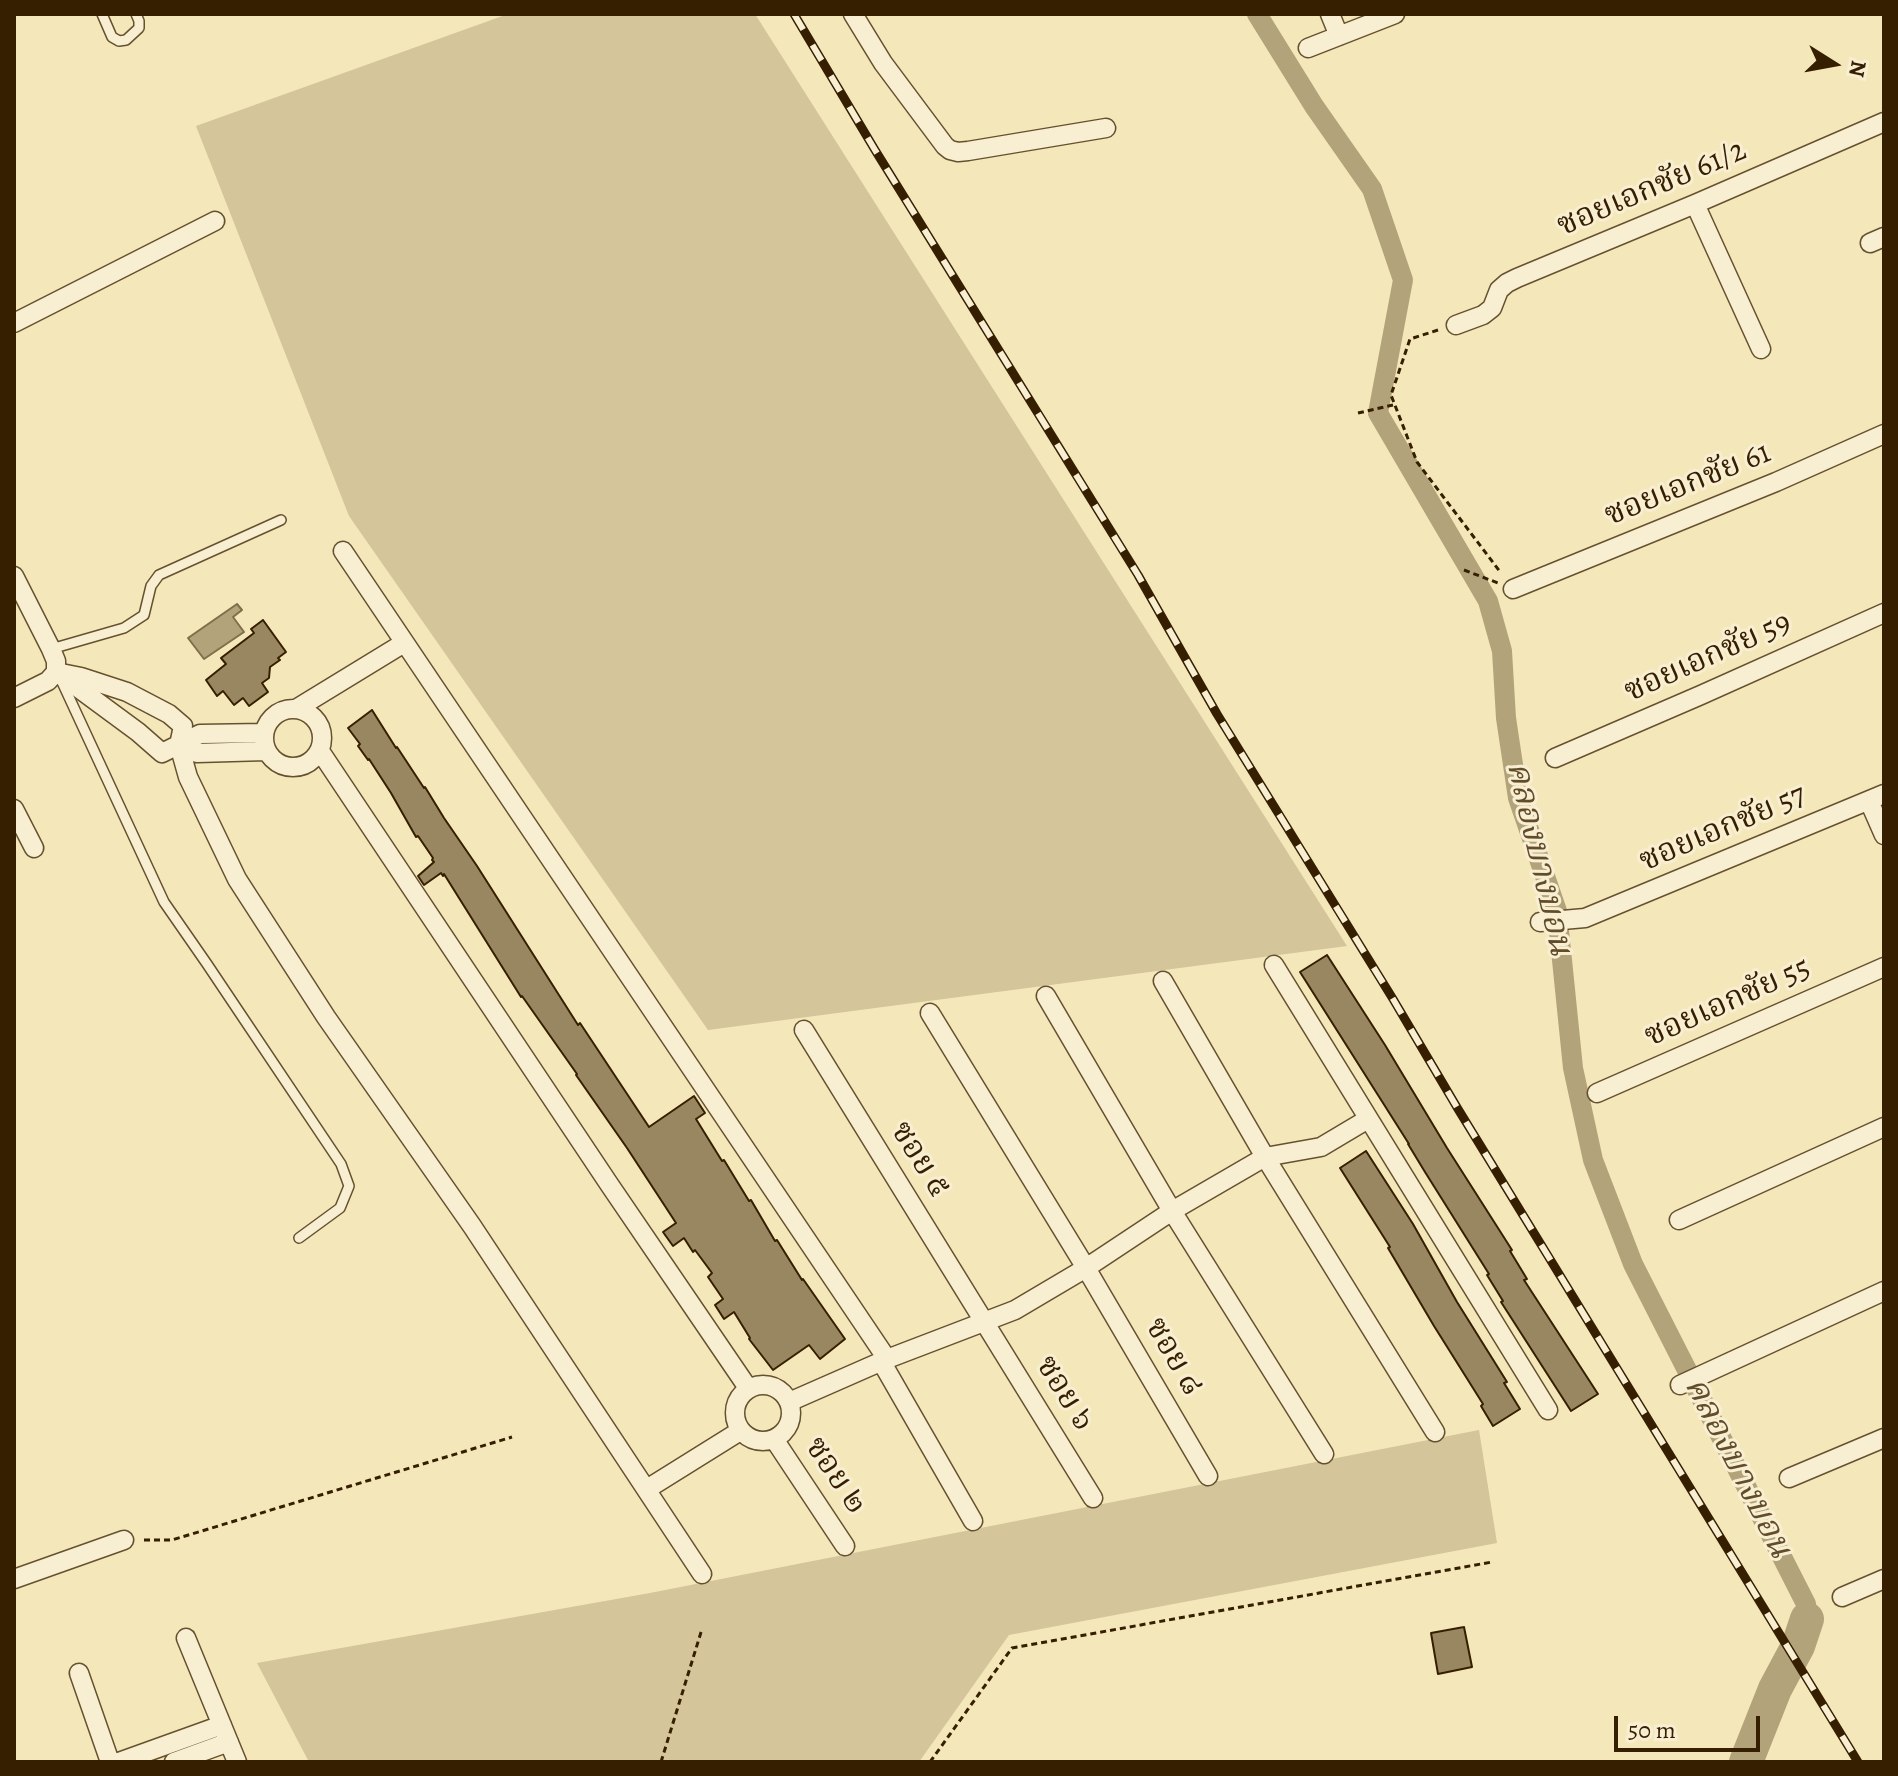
<!DOCTYPE html>
<meta charset="utf-8">
<style>
body{margin:0}
#map{position:relative;width:1898px;height:1776px;overflow:hidden;background:#f4e7b9;font-family:Alegreya,serif}
canvas{display:block}
.frame{position:absolute;inset:0;border:16px solid #361f01;pointer-events:none}
.north{position:absolute;left:1794px;top:24px;width:80px;height:80px;-webkit-text-stroke:6px #f8efd2;paint-order:stroke;rotate:101deg;font-size:22px;font-weight:700;line-height:32px;text-align:center;color:#361f01}
.north::after{content:'';display:block;margin:auto;width:28px;height:36px;background:#361f01;clip-path:polygon(50% 0,100% 100%,50% 72%,0 100%)}
.scale{position:absolute;left:1614px;top:1716px;width:146px;height:36px;box-sizing:border-box;border:4px solid #361f01;border-top:0;padding-left:10px;font-size:24px;line-height:28px;white-space:nowrap;color:#361f01;-webkit-text-stroke:6px #f8efd2;paint-order:stroke}
</style>
<div id="map">
<canvas width="1898" height="1776"></canvas>
<div class="frame"></div>
<div class="north">N</div>
<div class="scale">50 m</div>
</div>
<script>
const ctx = document.querySelector('canvas').getContext('2d');
ctx.lineJoin = 'round';
function fillPath(path, color) {
  ctx.fillStyle = color;
  ctx.fill(path, 'evenodd');
}
function shape(rows) {
  const path = new Path2D();
  for (const r of rows) {
    if (r.length === 3) {
      path.moveTo(r[0] + r[2], r[1]);
      path.arc(r[0], r[1], r[2], 0, 2 * Math.PI);
      continue;
    }
    path.moveTo(r[0], r[1]);
    for (let i = 2; i < r.length; i += 2) path.lineTo(r[i], r[i + 1]);
  }
  return path;
}
function trace(path, color, width, dash) {
  ctx.strokeStyle = color;
  ctx.lineWidth = width;
  ctx.lineCap = dash ? 'butt' : 'round';
  ctx.setLineDash(dash || []);
  ctx.stroke(path);
}
function drawText(font, color, halo, rows, align = 'center') {
  ctx.font = font + ' Alegreya,"Noto Serif Thai",serif';
  ctx.lineWidth = 6;
  ctx.setLineDash([]);
  ctx.textBaseline = 'middle';
  ctx.strokeStyle = halo;
  ctx.fillStyle = color;
  for (const [text, x, y, turn = 0] of rows) {
    ctx.save();
    ctx.translate(x, y);
    ctx.rotate((+turn || 0) * Math.PI / 180);
    ctx.textAlign = isNaN(turn) ? turn : align;
    if (halo) ctx.strokeText(text, 0, 0);
    ctx.fillText(text, 0, 0);
    ctx.restore();
  }
}
fillPath(shape([
 [508,14,755,14,1347,946,708,1030,349,516,196,126],
 [1479,1430,1497,1543,1009,1635,919,1762,309,1762,257,1663,650,1593]
]), '#d4c59a');
const water = shape([
 [237,604,242,610,233,617,244,632,204,659,188,638,237,604]
]);
fillPath(water, '#b3a37a');
trace(water, '#816e4a', 2);
trace(shape([
 [1257,14,1314,106,1372,189,1403,280,1378,413,1488,601,1502,651,1506,718,1518,798,1557,911,1573,1068,1593,1160,1633,1264,1806,1604,1807,1619]
]), '#b3a37a', 20);
trace(shape([
 [1746,1762,1775,1689,1798,1646,1807,1619]
]), '#b3a37a', 34);
const building = shape([
 [263,620,286,652,278,658,280,660,270,667,269,678,262,683,268,692,249,706,243,698,234,705,223,691,217,696,206,680,226,664,221,658,254,633,251,629,263,620],
 [372,710,396,748,397,747,424,788,425,787,444,818,477,866,578,1025,580,1023,649,1127,694,1096,705,1113,696,1119,722,1161,724,1160,749,1201,751,1200,775,1241,777,1240,802,1280,803,1279,845,1339,820,1359,809,1345,773,1370,749,1339,750,1338,734,1312,724,1319,715,1305,723,1299,708,1277,712,1273,695,1250,693,1252,684,1238,673,1246,663,1232,676,1223,627,1148,576,1075,577,1074,522,996,521,997,444,874,443,876,441,873,424,885,418,876,434,862,432,860,433,858,418,836,416,837,391,793,369,759,368,760,358,746,360,744,348,728,372,710],
 [1327,955,1385,1045,1447,1148,1512,1250,1510,1251,1527,1279,1524,1280,1598,1394,1571,1411,1501,1302,1503,1301,1487,1275,1489,1274,1425,1172,1408,1144,1409,1144,1300,972,1327,955],
 [1366,1151,1413,1224,1457,1302,1507,1382,1504,1383,1520,1409,1493,1426,1481,1406,1483,1404,1434,1326,1388,1248,1390,1247,1340,1168,1366,1151],
 [1464,1627,1472,1667,1438,1674,1431,1633,1464,1627]
]);
fillPath(building, '#998761');
trace(building, '#361f01', 2);
const lane = shape([
 [102,14,112,37,119,41,126,40,139,28,139,21,136,14],
 [51,649,124,628,144,615,151,586,159,575,281,520],
 [62,682,164,902,207,964,341,1164,349,1186,340,1208,299,1238]
]);
const street = shape([
 [853,14,883,63,945,146,950,150,958,152,968,151,1106,128],
 [1330,14,1339,36],
 [1308,48,1395,14],
 [1695,204,1761,349],
 [1870,243,1884,237],
 [14,323,215,221],
 [1456,325,1483,315,1492,308,1499,290,1507,283,1517,278,1695,204,1884,122],
 [343,551,887,1359],
 [14,576,51,649,56,661,56,672],
 [1513,589,1776,482,1884,434],
 [56,672,81,677,127,692,169,714,183,726,179,745,188,777,237,879,326,1017,472,1226,702,1574],
 [62,676,138,732,162,753,200,734,264,733],
 [14,698,48,681,56,672],
 [293,738,29],
 [296,709,404,643],
 [179,745,197,753,266,751],
 [320,751,609,1184,748,1388],
 [1555,758,1701,695,1884,613],
 [1869,801,1884,835],
 [14,809,34,848],
 [1540,922,1585,918,1884,794],
 [1274,965,1548,1410],
 [1163,981,1265,1157,1435,1432],
 [1046,996,1172,1211,1324,1454],
 [930,1013,1086,1268,1208,1476],
 [804,1030,1093,1498],
 [1597,1093,1884,967],
 [1679,1220,1884,1127],
 [881,1361,973,1521],
 [763,1413,28],
 [1680,1385,1884,1291],
 [789,1402,887,1359,1015,1310,1086,1268,1172,1211,1265,1157,1321,1147,1368,1119],
 [774,1439,845,1546],
 [1789,1478,1884,1438],
 [647,1489,740,1431],
 [14,1579,124,1540],
 [1842,1597,1884,1579],
 [186,1638,237,1762],
 [79,1673,110,1762],
 [119,1762,222,1725],
 [174,1762,229,1742]
]);
trace(lane, '#66512f', 12);
trace(street, '#66512f', 21);
trace(shape([
 [1438,330,1410,339,1391,395,1417,462,1501,573],
 [1358,413,1393,405],
 [1464,570,1498,583],
 [144,1540,172,1540,512,1437],
 [661,1762,702,1629],
 [930,1762,1012,1648,1492,1562]
]), '#361f01', 3, [6, 4]);
trace(lane, '#f8efd2', 9);
trace(street, '#f8efd2', 18);
const rail = shape([
 [794,14,875,150,1138,575,1217,714,1393,999,1458,1109,1858,1762]
]);
trace(rail, '#361f01', 9);
trace(rail, '#f8efd2', 6, [18]);
drawText('32px', '#361f01', '#f8efd2', [
 ["ซอยเอกชัย 61/2",1652,189,-23],
 ["ซอยเอกชัย 61",1688,485,-22],
 ["ซอยเอกชัย 59",1708,658,-24],
 ["ซอยเอกชัย 57",1723,829,-23],
 ["ซอยเอกชัย 55",1728,1003,-24],
 ["ซอย ๕",919,1160,58],
 ["ซอย ๘",1173,1357,60],
 ["ซอย ๖",1064,1394,58],
 ["ซอย ๒",835,1476,56]
]);
drawText('italic 34px', '#624d2b', '#f8efd2', [
 ["คลองบางบอน",1538,859,77],
 ["คลองบางบอน",1737,1468,63]
]);
</script>
